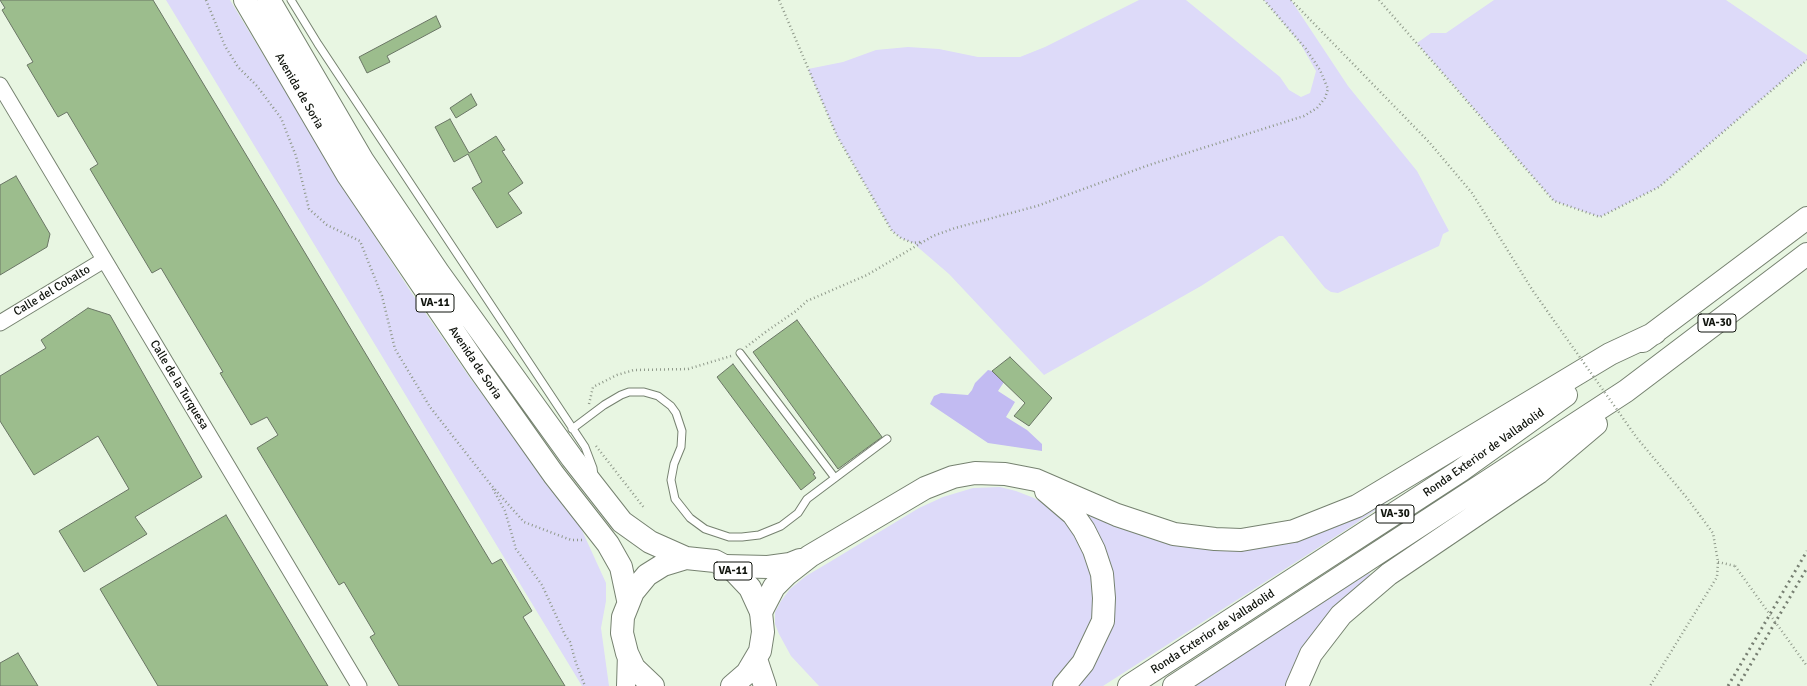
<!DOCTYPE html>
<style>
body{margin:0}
canvas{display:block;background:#e8f6e2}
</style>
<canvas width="1807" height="686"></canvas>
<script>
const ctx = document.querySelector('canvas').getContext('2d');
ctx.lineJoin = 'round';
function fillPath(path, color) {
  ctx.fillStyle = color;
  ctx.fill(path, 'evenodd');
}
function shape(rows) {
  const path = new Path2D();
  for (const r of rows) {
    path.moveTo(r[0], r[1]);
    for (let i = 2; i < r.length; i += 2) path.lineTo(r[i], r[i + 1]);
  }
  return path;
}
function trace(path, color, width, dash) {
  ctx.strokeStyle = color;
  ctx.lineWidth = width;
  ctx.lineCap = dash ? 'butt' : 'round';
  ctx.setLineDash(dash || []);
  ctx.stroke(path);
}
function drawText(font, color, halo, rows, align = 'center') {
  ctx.font = font + ' Signika,sans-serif';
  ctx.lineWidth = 3;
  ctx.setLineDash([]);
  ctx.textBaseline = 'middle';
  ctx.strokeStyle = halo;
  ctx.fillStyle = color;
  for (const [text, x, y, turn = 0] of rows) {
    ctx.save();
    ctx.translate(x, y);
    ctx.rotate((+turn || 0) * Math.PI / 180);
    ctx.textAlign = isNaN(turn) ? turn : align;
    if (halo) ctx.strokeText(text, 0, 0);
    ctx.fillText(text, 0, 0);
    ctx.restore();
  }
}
fillPath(shape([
 [166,0,230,0,355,206,411,292,470,378,580,526,606,583,606,601,601,628,609,686,582,686],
 [1139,0,1186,0,1280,77,1289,90,1301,97,1310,93,1316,71,1300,43,1264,0,1291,0,1348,86,1417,171,1449,231,1443,234,1439,246,1338,293,1331,292,1325,288,1283,236,1279,236,1201,286,1044,375,949,274,913,243,901,238,892,231,837,136,808,69,843,62,876,50,908,47,939,49,978,57,1020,57,1045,47],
 [1494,0,1726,0,1807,55,1807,60,1659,187,1600,217,1554,201,1417,43,1431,33,1446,33],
 [1000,487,1016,491,1034,498,1049,507,1070,524,1093,571,1094,604,1089,631,1070,664,1053,686,819,686,791,656,779,634,775,624,775,612,781,601,790,589,806,576,828,563,919,508,943,497,973,488],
 [1399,494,1352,526,1103,686,1072,686,1101,648,1083,516,1085,507,1182,543,1377,504],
 [1369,573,1373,578,1290,676,1286,686,1192,686]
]), '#dddaf9');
fillPath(shape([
 [988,370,992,371,1004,382,998,391,1015,402,1006,417,1027,430,1042,444,1042,451,988,443,930,404,934,396,941,393,968,395,972,390,975,383]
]), '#c2bbf2');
const building = shape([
 [0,0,153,0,492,564,501,559,532,611,523,617,565,686,399,686,370,637,375,634,344,582,339,585,257,448,278,435,267,417,251,425,220,373,223,372,161,268,152,273,90,169,98,164,67,112,58,117,27,65,33,62,2,10,5,8,0,0],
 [436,16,441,27,387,56,390,62,367,73,359,57,436,16],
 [471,94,477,105,456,118,450,108,471,94],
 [450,119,469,153,496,136,505,150,502,151,523,183,508,193,522,213,497,228,472,188,482,182,468,154,454,162,435,127,450,119],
 [16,176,50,234,47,247,0,275,0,185,16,176],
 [88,308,110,315,202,477,135,517,147,534,84,572,59,531,129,489,98,436,34,475,0,421,0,376,46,348,41,340,88,308],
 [797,320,882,437,838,469,753,352,797,320],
 [1010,357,1052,398,1029,426,1014,416,1025,403,992,371,1010,357],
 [733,364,815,473,813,474,816,478,801,490,717,377,733,364],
 [226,515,328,686,158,686,100,589,226,515],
 [18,653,38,686,0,686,0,663,18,653]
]);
fillPath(building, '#9cbd8d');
trace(building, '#6a7665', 1);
const service = shape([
 [291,0,318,44,585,447,593,468,594,476],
 [740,353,835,478],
 [572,429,604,405,621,395,629,392,644,392,658,396,671,406,676,413,682,431,681,447,674,464,671,480,675,499,690,518,705,529,729,537,742,537,759,535,781,526,798,513,807,499,887,439]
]);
const minor = shape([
 [0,85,359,686],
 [0,323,104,260]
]);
const tertiary = shape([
 [626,686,627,653]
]);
const trunk = shape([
 [245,0,347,174,479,369,554,475,608,544,621,567,628,600],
 [269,0,363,161,438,272,572,458,622,522,650,542,686,558],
 [756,659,765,686],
 [653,686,634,668,627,653,622,633,623,617,633,592,647,575,663,565,686,558,715,561,734,571,750,588,761,612,763,632,760,651,747,673,732,686]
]);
const motorway = shape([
 [1643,341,1807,218],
 [1046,491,1073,514,1084,530,1094,550,1102,574,1104,598,1103,621,1083,663,1064,686],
 [725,566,768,567,790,564,800,560],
 [761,612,774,587,787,574,810,556,925,488,953,477,975,473,1005,474,1036,480,1117,515,1174,534,1215,539,1241,540,1294,531,1357,506,1610,354,1655,333],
 [1129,686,1460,471,1566,395],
 [1174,686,1626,391,1807,254],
 [1297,686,1311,654,1341,615,1389,574,1538,473,1596,424]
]);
trace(service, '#768270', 9);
trace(minor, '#768270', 17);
trace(tertiary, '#768270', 20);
trace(trunk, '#768270', 24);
trace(motorway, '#768270', 24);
trace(shape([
 [206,0,225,46,238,67,257,86,281,118,296,156,309,209,327,225,360,241,382,296,395,349,430,407,491,485,524,522,571,540,583,540],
 [779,0,837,136,892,231,901,238,913,243,920,242],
 [1291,0,1429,142,1472,193,1533,291],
 [1379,0,1554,201,1600,217,1659,187,1807,60],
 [746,347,767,331,796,311,807,301,867,275,933,236,955,228,1037,206,1149,165,1304,116,1317,108,1325,98,1328,89,1320,70,1306,49,1264,0],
 [589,404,593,387,617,375,634,370,688,369,731,356],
 [1637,438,1687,498,1713,533,1718,562,1717,577,1650,686],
 [596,446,645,509],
 [493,489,505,511,516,549,542,585,565,635,570,642,576,663,585,686],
 [1718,562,1735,566]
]), '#8f998a', 2.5, [1, 3]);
trace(service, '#fff', 7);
trace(minor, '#fff', 15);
trace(tertiary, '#fff', 18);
trace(trunk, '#fff', 22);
trace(motorway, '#fff', 22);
trace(shape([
 [1728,686,1807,551],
 [1738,686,1807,568]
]), '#788073', 3, [2, 4]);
trace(shape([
 [1533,291,1637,438],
 [1735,566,1807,666]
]), '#8f998a', 2.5, [1, 3]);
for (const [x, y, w] of [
 [435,303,38],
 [1717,323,38],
 [1395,514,38],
 [733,571,38]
]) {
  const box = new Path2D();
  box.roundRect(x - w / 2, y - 9, w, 18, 3);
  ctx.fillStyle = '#fff';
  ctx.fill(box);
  trace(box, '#0f130c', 1);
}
drawText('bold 11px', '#0f130c', null, [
 ["VA-11",435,303],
 ["VA-30",1717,323],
 ["VA-30",1395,514],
 ["VA-11",733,571]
]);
drawText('12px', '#0f130c', '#fff', [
 ["Avenida de Soria",299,91,60],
 ["Calle del Cobalto",52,291,-31],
 ["Avenida de Soria",475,363,56],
 ["Calle de la Turquesa",179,385,59],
 ["Ronda Exterior de Valladolid",1484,453,-35],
 ["Ronda Exterior de Valladolid",1213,632,-33]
]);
</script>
